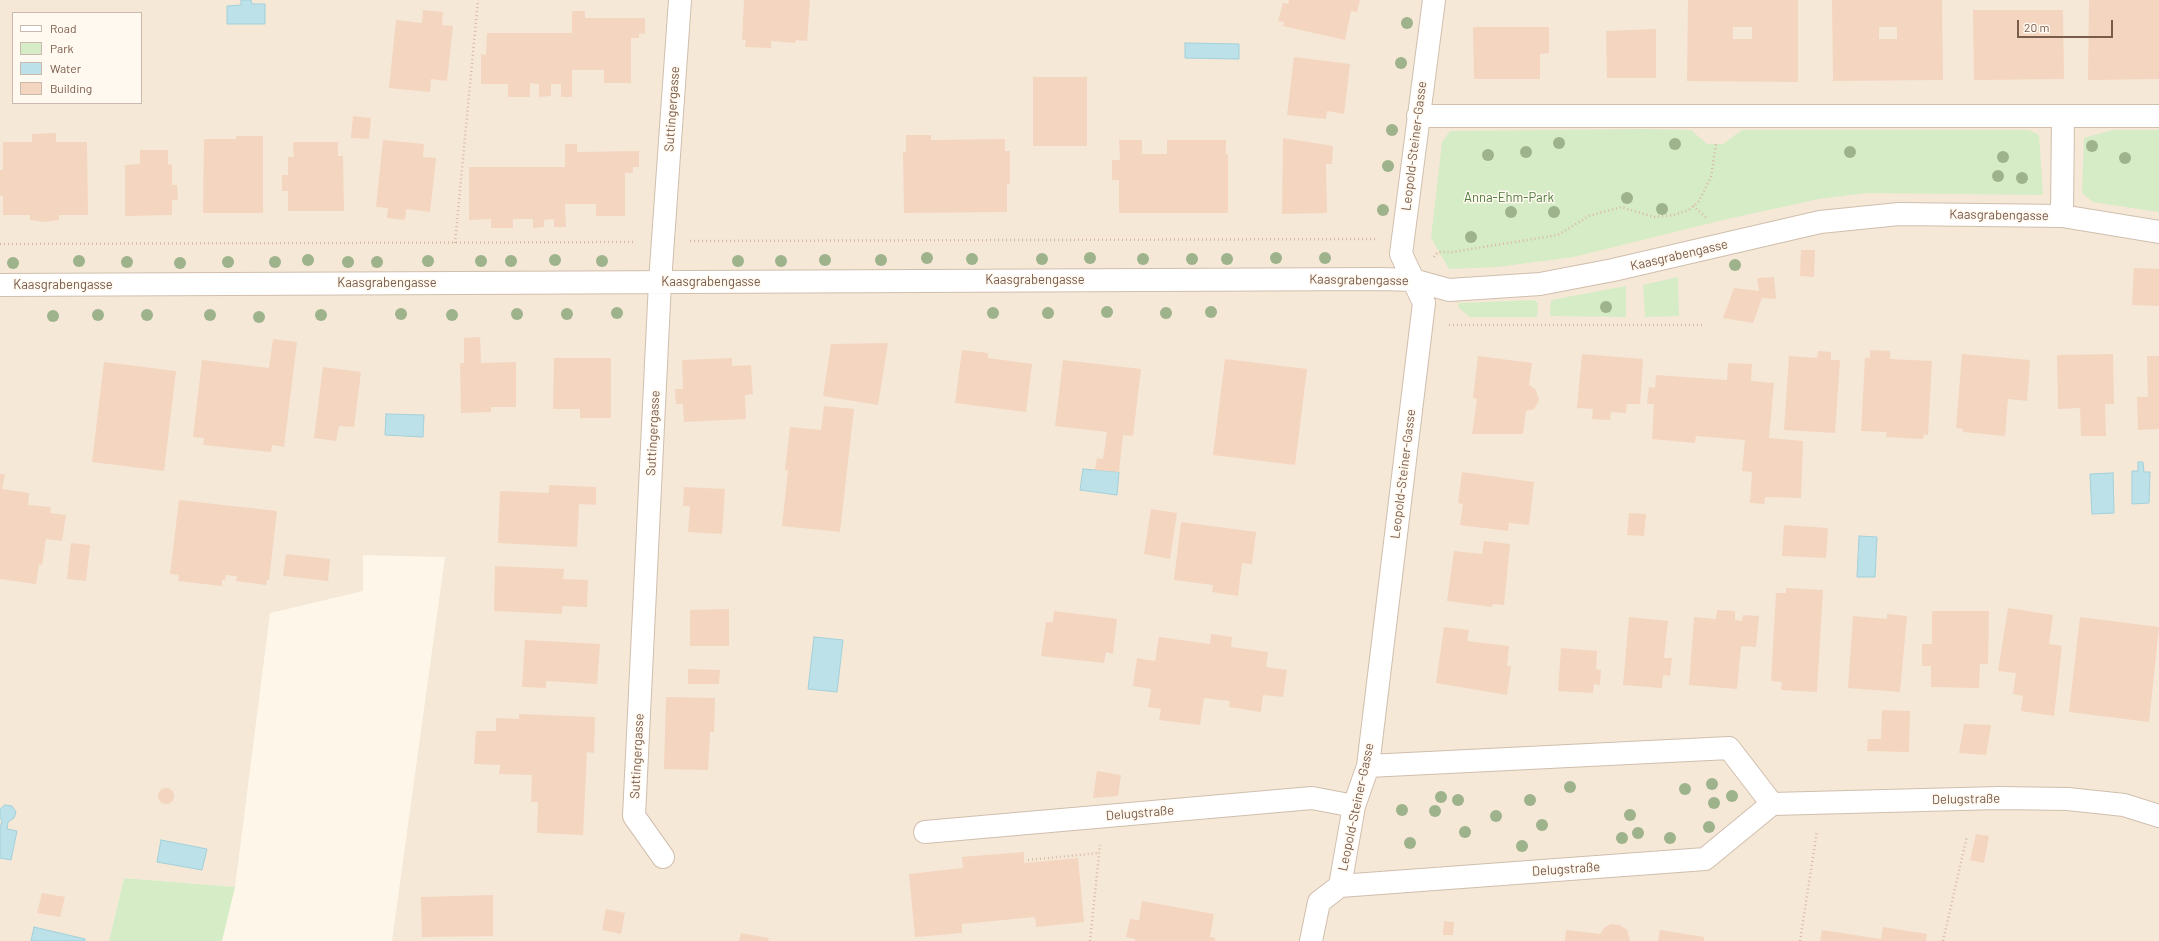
<!DOCTYPE html>
<meta charset="utf-8">
<style>
body{margin:0}
#map{position:relative;width:2159px;height:941px;overflow:hidden;background:#fdf6e9;font-family:Barlow,sans-serif}
canvas{display:block}
.legend{position:absolute;left:12px;top:12px;width:130px;height:92px;box-sizing:border-box;background:#fff9f0;border:1px solid #cabaae;margin:0;padding:5px 7px;list-style:none;font-size:12px;color:#7a5c4b}
.legend li{display:flex;align-items:center;gap:8px;height:20px}
.legend b{width:20px;border:1px solid #cabaae}
.scale{position:absolute;left:2017px;top:20px;width:96px;height:18px;box-sizing:border-box;border:2px solid #7a5c4b;border-top:0;padding-left:5px;font-size:12px;line-height:14px;white-space:nowrap;color:#7a5c4b;-webkit-text-stroke:3px #fff9f0;paint-order:stroke}
</style>
<div id="map">
<canvas width="2159" height="941"></canvas>
<ul class="legend">
<li><b style="height:5px;background:#fff"></b>Road</li>
<li><b style="height:11px;background:#d5ecc6"></b>Park</li>
<li><b style="height:11px;background:#bce1e8"></b>Water</li>
<li><b style="height:11px;background:#f4d5c0"></b>Building</li>
</ul>
<div class="scale">20 m</div>
</div>
<script>
const ctx = document.querySelector('canvas').getContext('2d');
ctx.lineJoin = 'round';
function fillPath(path, color) {
  ctx.fillStyle = color;
  ctx.fill(path, 'evenodd');
}
function shape(rows) {
  const path = new Path2D();
  for (const r of rows) {
    if (r.length === 3) {
      path.moveTo(r[0] + r[2], r[1]);
      path.arc(r[0], r[1], r[2], 0, 2 * Math.PI);
      continue;
    }
    path.moveTo(r[0], r[1]);
    for (let i = 2; i < r.length; i += 2) path.lineTo(r[i], r[i + 1]);
  }
  return path;
}
function trace(path, color, width, dash) {
  ctx.strokeStyle = color;
  ctx.lineWidth = width;
  ctx.lineCap = dash ? 'butt' : 'round';
  ctx.setLineDash(dash || []);
  ctx.stroke(path);
}
function drawText(font, color, halo, rows, align = 'center') {
  ctx.font = font + ' Barlow,sans-serif';
  ctx.lineWidth = 3;
  ctx.setLineDash([]);
  ctx.textBaseline = 'middle';
  ctx.strokeStyle = halo;
  ctx.fillStyle = color;
  for (const [text, x, y, turn = 0] of rows) {
    ctx.save();
    ctx.translate(x, y);
    ctx.rotate((+turn || 0) * Math.PI / 180);
    ctx.textAlign = isNaN(turn) ? turn : align;
    if (halo) ctx.strokeText(text, 0, 0);
    ctx.fillText(text, 0, 0);
    ctx.restore();
  }
}
fillPath(shape([
 [0,0,2159,0,2159,941,392,941,445,557,363,555,363,591,270,613,235,887,124,878,109,941,0,941],
 [13,13,141,13,141,103,13,103]
]), '#f5e8d7');
fillPath(shape([
 [1646,129,1691,130,1707,144,1723,144,1742,130,2029,130,2039,135,2043,195,1867,193,1819,199,1727,219,1573,257,1497,267,1449,269,1431,238,1442,142,1450,131],
 [2112,130,2159,130,2159,212,2093,202,2082,193,2084,138],
 [1678,277,1679,316,1645,317,1643,285],
 [1626,286,1626,317,1550,316,1551,300],
 [1535,300,1538,304,1537,317,1470,317,1459,308,1458,303],
 [124,878,235,887,222,941,109,941]
]), '#d5ecc6');
const water = shape([
 [241,0,251,0,252,4,265,4,265,24,227,24,227,6,241,5,241,0],
 [1185,43,1239,44,1239,59,1185,58,1185,43],
 [386,414,424,415,423,437,385,435,386,414],
 [2138,462,2143,462,2144,472,2150,472,2149,503,2132,504,2132,471,2138,471,2138,462],
 [1083,469,1119,472,1117,495,1080,490,1083,469],
 [2113,473,2114,513,2092,514,2090,474,2113,473],
 [1859,536,1877,537,1875,577,1857,577,1859,536],
 [814,637,843,640,837,692,808,689,814,637],
 [5,805,12,806,16,812,14,818,8,822,7,829,17,831,11,860,0,858,0,828,2,821,0,818,0,809,5,805],
 [161,840,207,849,202,870,157,862,161,840],
 [34,927,85,939,85,941,31,941,34,927]
]);
fillPath(water, '#bce1e8');
trace(water, '#a2d1db', 1);
fillPath(shape([
 [744,0,810,0,807,41,796,40,795,43,771,41,771,48,745,47,746,40,742,40],
 [1289,0,1360,0,1357,12,1351,11,1345,40,1283,26,1284,22,1278,21,1283,3,1288,4],
 [1688,0,1798,0,1798,82,1687,81],
 [1733,27,1752,27,1752,39,1733,39],
 [1832,0,1942,0,1943,80,1833,81],
 [1879,27,1897,27,1897,39,1879,39],
 [2089,0,2159,0,2159,79,2088,80],
 [423,10,443,12,442,25,453,26,447,81,431,79,430,92,389,88,396,20,422,23],
 [1973,10,2063,10,2064,79,1974,80],
 [572,11,585,11,585,18,645,18,645,34,639,33,639,38,631,38,631,83,604,83,604,70,572,70,572,97,561,97,561,84,551,84,551,96,539,97,539,84,530,83,530,97,508,97,508,84,481,84,481,54,486,55,487,33,572,33],
 [1473,27,1549,27,1549,53,1540,54,1540,79,1474,79],
 [1656,29,1656,78,1607,78,1606,31],
 [1294,57,1350,64,1344,114,1327,111,1326,119,1287,115],
 [1033,77,1087,77,1087,146,1033,146],
 [353,116,371,118,369,139,351,138],
 [56,133,56,142,87,142,88,215,59,215,59,220,44,222,30,220,30,215,3,215,3,196,0,196,0,170,3,170,3,142,32,142,32,134],
 [906,135,931,135,931,140,1005,139,1005,151,1010,151,1010,184,1007,184,1007,212,904,213,903,152,906,152],
 [236,136,263,136,263,213,203,213,204,139,236,139],
 [1283,138,1333,146,1332,164,1326,164,1327,213,1282,214],
 [383,140,424,144,423,157,436,158,430,212,406,209,405,220,387,218,388,208,376,207],
 [1119,140,1142,140,1142,154,1167,154,1167,140,1226,140,1226,154,1228,154,1228,213,1119,213,1119,180,1112,180,1112,160,1120,160],
 [293,142,338,142,338,156,343,156,344,211,288,211,288,191,282,191,282,175,288,175,288,157,294,157],
 [565,144,577,144,577,152,639,151,639,167,633,167,633,173,625,173,625,216,596,216,596,204,565,204,566,227,554,227,554,219,544,220,544,227,533,228,533,219,513,219,513,228,491,228,491,219,469,220,469,167,565,167],
 [140,150,168,150,168,164,172,165,172,185,177,185,178,200,172,200,172,215,125,216,125,165,140,164],
 [1801,250,1815,250,1814,277,1800,276],
 [2134,268,2159,269,2159,306,2132,305],
 [1774,277,1776,299,1762,298,1753,323,1723,318,1734,288,1759,291,1757,278],
 [480,337,481,363,516,362,516,407,491,407,491,412,461,413,460,363,464,363,464,338],
 [273,339,297,342,284,447,272,445,271,452,203,445,204,438,193,437,202,360,269,368],
 [888,343,878,405,823,396,831,344],
 [962,350,988,353,988,358,1032,364,1026,412,955,403],
 [1870,350,1890,351,1890,359,1932,361,1928,435,1924,434,1923,439,1886,437,1887,432,1861,431,1865,358,1870,358],
 [1818,351,1831,352,1831,360,1840,360,1835,433,1784,430,1789,356,1817,358],
 [1582,354,1643,359,1640,404,1627,404,1626,413,1611,412,1610,420,1592,419,1593,409,1577,408],
 [1962,354,2030,360,2027,401,2008,399,2005,436,1963,432,1963,429,1956,428],
 [2113,354,2114,404,2105,404,2106,436,2081,436,2080,408,2058,409,2057,355],
 [1478,356,1532,363,1529,385,1536,390,1539,400,1534,409,1526,411,1523,434,1472,434,1477,399,1473,398],
 [2147,356,2159,356,2159,429,2138,430,2137,397,2148,397],
 [554,358,611,358,611,418,580,418,580,409,553,409],
 [732,358,732,366,751,365,753,394,745,395,746,419,684,422,683,404,676,404,675,389,683,389,682,360],
 [1225,359,1307,369,1295,465,1213,455],
 [1063,360,1141,369,1133,436,1123,435,1119,472,1095,470,1097,458,1103,459,1107,432,1055,426],
 [104,362,176,371,164,471,92,462],
 [1728,363,1752,364,1751,381,1774,383,1769,438,1803,441,1801,498,1765,497,1764,504,1750,503,1752,472,1742,471,1745,440,1696,436,1695,443,1652,439,1654,404,1647,404,1649,387,1655,388,1656,375,1727,380],
 [323,367,361,372,354,427,339,426,336,441,314,438],
 [824,406,854,409,840,532,782,526,788,470,785,470,790,427,821,430],
 [1462,472,1534,482,1529,525,1509,523,1508,531,1460,525,1463,504,1458,503],
 [0,474,5,474,2,489,29,493,28,505,51,507,50,513,66,515,62,541,46,539,42,565,39,564,36,584,0,579],
 [549,485,596,487,596,505,579,504,577,547,498,543,500,491,549,493],
 [684,487,725,489,722,534,688,532,690,506,683,506],
 [179,500,277,511,269,580,267,580,266,585,236,581,237,576,226,575,225,580,222,580,222,586,178,581,179,575,170,574],
 [1151,509,1177,513,1170,559,1144,554],
 [1629,513,1646,514,1644,536,1627,535],
 [1181,522,1256,532,1252,564,1242,563,1238,596,1212,592,1213,585,1174,580],
 [1784,525,1828,528,1826,558,1782,556],
 [1484,541,1510,544,1504,605,1493,604,1492,607,1447,601,1454,551,1482,554],
 [71,543,90,545,86,581,67,579],
 [286,554,330,559,328,581,283,576],
 [495,566,564,569,563,579,588,580,587,607,562,606,562,614,494,611],
 [1786,588,1823,590,1817,692,1781,690,1782,682,1771,681,1776,593,1786,593],
 [2008,608,2053,615,2049,644,2062,646,2054,716,2021,711,2023,696,2013,694,2016,673,1998,671],
 [729,609,729,646,690,646,690,610],
 [1717,610,1735,611,1735,620,1742,621,1743,615,1759,616,1756,647,1741,646,1737,689,1689,685,1694,617,1716,619],
 [1054,611,1117,619,1113,654,1106,652,1104,663,1041,656,1046,622,1053,622],
 [1932,611,1989,611,1988,664,1980,664,1979,688,1931,687,1931,666,1922,666,1922,644,1932,644],
 [1887,614,1907,616,1900,692,1848,688,1853,616,1887,619],
 [1629,617,1668,621,1664,658,1672,658,1670,676,1663,675,1662,688,1623,685],
 [2080,617,2159,627,2149,722,2069,712],
 [1444,627,1469,630,1467,641,1509,646,1507,666,1511,666,1507,695,1436,683],
 [1211,634,1232,637,1231,647,1268,652,1266,667,1287,670,1283,697,1263,695,1261,712,1229,707,1230,701,1204,698,1200,725,1159,720,1161,709,1148,707,1151,689,1133,686,1137,658,1155,661,1159,637,1210,644],
 [525,640,600,644,597,684,546,681,546,688,522,687],
 [1561,648,1597,651,1596,669,1601,670,1600,685,1594,684,1593,693,1558,691],
 [688,669,720,670,719,684,688,684],
 [666,697,715,698,714,732,710,732,708,770,664,769],
 [1882,710,1910,711,1909,752,1867,751,1868,739,1881,739],
 [519,714,595,717,594,753,587,752,583,835,537,833,538,802,531,802,532,775,499,774,500,765,474,764,476,731,496,731,496,718,519,719],
 [1964,724,1991,725,1986,755,1959,753],
 [1097,771,1121,775,1118,796,1093,798],
 [166,796,8],
 [1976,834,1989,836,1984,863,1970,860],
 [1024,852,1024,863,1078,858,1084,922,1036,927,1035,917,962,924,962,933,915,937,909,874,963,868,962,857],
 [42,893,65,897,60,917,37,913],
 [493,895,493,936,422,937,421,897],
 [1142,901,1214,914,1210,937,1215,938,1215,941,1135,941,1135,939,1126,937,1130,919,1139,920],
 [606,909,625,913,621,934,602,930],
 [1444,921,1454,922,1453,935,1443,935],
 [1611,924,1620,925,1627,930,1630,941,1565,941,1566,930,1600,934,1605,927],
 [1883,927,1927,934,1926,941,1820,941,1822,930,1881,939],
 [1660,930,1704,937,1704,941,1658,941],
 [741,933,769,938,768,941,739,941]
]), '#f4d5c0');
const minor = shape([
 [1418,116,2159,116],
 [2062,216,2063,116],
 [0,285,1381,279,1413,280,1449,290,1540,284,1613,270,1820,222,1899,214,2062,216,2159,232],
 [1368,766,1729,748,1772,804],
 [925,832,1312,798,1354,806],
 [663,857,634,816,660,282,680,0],
 [1340,886,1705,859,1772,804,1999,798,2068,799,2124,805,2159,816],
 [1311,941,1319,902,1340,886,1354,806,1368,766,1424,303,1401,254,1434,0]
]);
trace(minor, '#d1bead', 24);
trace(shape([
 [1693,206,1708,219],
 [690,241,1375,239],
 [455,243,478,0],
 [0,244,635,242],
 [1434,257,1438,252,1452,252,1558,235,1589,216,1621,207,1654,217,1674,215,1689,210,1699,201,1711,177,1716,144],
 [1449,325,1704,325],
 [1028,860,1099,853],
 [1090,941,1100,845],
 [1800,941,1817,831],
 [1943,941,1967,836]
]), '#dab8a2', 2.5, [1, 3]);
trace(minor, '#fff', 22);
ctx.fillStyle = '#9eb28c';
for (const [x, y] of [
 [1407,23],
 [1401,63],
 [1392,130],
 [1559,143],
 [1675,144],
 [2092,146],
 [1526,152],
 [1850,152],
 [1488,155],
 [2003,157],
 [2125,158],
 [1388,166],
 [1998,176],
 [2022,178],
 [1627,198],
 [1662,209],
 [1383,210],
 [1511,212],
 [1554,212],
 [1471,237],
 [927,258],
 [1090,258],
 [1276,258],
 [1325,258],
 [972,259],
 [1042,259],
 [1143,259],
 [1192,259],
 [1227,259],
 [308,260],
 [555,260],
 [825,260],
 [881,260],
 [79,261],
 [428,261],
 [481,261],
 [511,261],
 [602,261],
 [738,261],
 [781,261],
 [127,262],
 [228,262],
 [275,262],
 [348,262],
 [377,262],
 [13,263],
 [180,263],
 [1735,265],
 [1606,307],
 [1107,312],
 [1211,312],
 [617,313],
 [993,313],
 [1048,313],
 [1166,313],
 [401,314],
 [517,314],
 [567,314],
 [98,315],
 [147,315],
 [210,315],
 [321,315],
 [452,315],
 [53,316],
 [259,317],
 [1712,784],
 [1570,787],
 [1685,789],
 [1732,796],
 [1441,797],
 [1458,800],
 [1530,800],
 [1714,803],
 [1402,810],
 [1435,811],
 [1630,815],
 [1496,816],
 [1542,825],
 [1709,827],
 [1465,832],
 [1638,833],
 [1622,838],
 [1670,838],
 [1410,843],
 [1522,846]
]) {
  ctx.beginPath();
  ctx.arc(x, y, 6, 0, 2 * Math.PI);
  ctx.fill();
}
drawText('13px', '#7a5c4b', '#fff9f0', [
 ["Suttingergasse",672,109,-86],
 ["Leopold-Steiner-Gasse",1414,146,-83],
 ["Kaasgrabengasse",1999,215,1],
 ["Kaasgrabengasse",1679,255,-13],
 ["Kaasgrabengasse",1035,280],
 ["Kaasgrabengasse",1359,280,1],
 ["Kaasgrabengasse",711,282],
 ["Kaasgrabengasse",387,283],
 ["Kaasgrabengasse",63,285],
 ["Suttingergasse",653,433,-87],
 ["Leopold-Steiner-Gasse",1403,474,-83],
 ["Suttingergasse",637,756,-87],
 ["Delugstraße",1966,799,-1],
 ["Leopold-Steiner-Gasse",1356,807,-78],
 ["Delugstraße",1140,813,-5],
 ["Delugstraße",1566,869,-4]
]);
drawText('13px', '#507a3f', '#fff9f0', [
 ["Anna-Ehm-Park",1509,198]
]);
</script>
